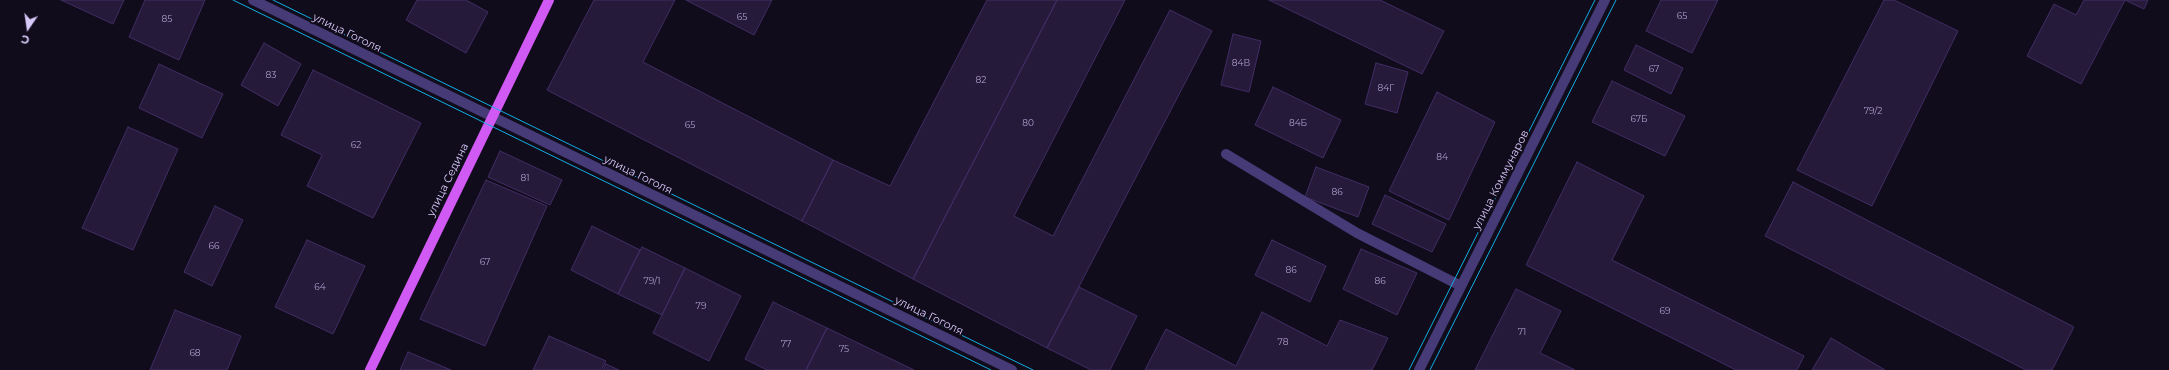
<!DOCTYPE html>
<meta charset="utf-8">
<style>
body{margin:0}
#map{position:relative;width:2169px;height:370px;overflow:hidden;background:#110c1b;font-family:Montserrat,sans-serif}
canvas{display:block}
.north{position:absolute;left:8px;top:8px;width:40px;height:40px;-webkit-text-stroke:3px #110c1b;paint-order:stroke;rotate:193deg;font-size:11px;font-weight:700;line-height:16px;text-align:center;color:#d7cafb}
.north::after{content:'';display:block;margin:auto;width:14px;height:18px;background:#d7cafb;clip-path:polygon(50% 0,100% 100%,50% 72%,0 100%)}
</style>
<div id="map">
<canvas width="2169" height="370"></canvas>
<div class="north">С</div>
</div>
<script>
const ctx = document.querySelector('canvas').getContext('2d');
ctx.lineJoin = 'round';
function fillPath(path, color) {
  ctx.fillStyle = color;
  ctx.fill(path, 'evenodd');
}
function shape(rows) {
  const path = new Path2D();
  for (const r of rows) {
    path.moveTo(r[0], r[1]);
    for (let i = 2; i < r.length; i += 2) path.lineTo(r[i], r[i + 1]);
  }
  return path;
}
function trace(path, color, width, dash) {
  ctx.strokeStyle = color;
  ctx.lineWidth = width;
  ctx.lineCap = dash ? 'butt' : 'round';
  ctx.setLineDash(dash || []);
  ctx.stroke(path);
}
function drawText(font, color, halo, rows, align = 'center') {
  ctx.font = font + ' Montserrat,sans-serif';
  ctx.lineWidth = 4;
  ctx.setLineDash([]);
  ctx.textBaseline = 'middle';
  ctx.strokeStyle = halo;
  ctx.fillStyle = color;
  for (const [text, x, y, turn = 0] of rows) {
    ctx.save();
    ctx.translate(x, y);
    ctx.rotate((+turn || 0) * Math.PI / 180);
    ctx.textAlign = isNaN(turn) ? turn : align;
    if (halo) ctx.strokeText(text, 0, 0);
    ctx.fillText(text, 0, 0);
    ctx.restore();
  }
}
const building = shape([
 [61,0,124,0,113,24,61,0],
 [145,0,205,0,179,60,129,37,145,0],
 [417,0,466,0,488,12,466,53,406,20,417,0],
 [594,0,675,0,643,62,833,160,802,221,547,90,594,0],
 [686,0,772,0,754,35,686,0],
 [987,0,1057,0,913,279,802,221,833,160,890,186,987,0],
 [1057,0,1125,0,1014,216,1053,236,1170,10,1212,31,1047,348,913,279,1057,0],
 [1269,0,1380,0,1444,31,1422,74,1269,0],
 [1661,0,1718,0,1692,53,1646,31,1661,0],
 [1884,0,1894,0,1958,31,1872,206,1797,170,1884,0],
 [2084,0,2148,0,2144,9,2125,0,2081,84,2027,56,2054,4,2076,15,2084,0],
 [1233,34,1261,41,1249,92,1221,85,1233,34],
 [264,43,301,64,278,106,241,85,264,43],
 [1636,45,1683,68,1671,94,1624,70,1636,45],
 [1376,63,1408,72,1397,113,1365,104,1376,63],
 [159,64,223,94,202,138,139,108,159,64],
 [313,70,421,123,373,218,307,186,322,155,281,135,313,70],
 [1612,81,1685,116,1665,156,1592,122,1612,81],
 [1273,87,1341,120,1323,158,1255,125,1273,87],
 [1437,92,1495,122,1449,220,1389,191,1437,92],
 [128,127,178,149,133,250,82,228,128,127],
 [500,151,562,180,550,205,488,177,500,151],
 [1577,162,1644,196,1612,260,1804,356,1797,370,1736,370,1526,265,1577,162],
 [1316,167,1369,187,1358,217,1305,197,1316,167],
 [486,180,547,206,485,346,420,319,486,180],
 [1793,182,2074,327,2052,370,2026,370,1765,236,1793,182],
 [1385,195,1446,224,1432,252,1372,224,1385,195],
 [215,206,243,220,212,286,184,272,215,206],
 [592,226,640,250,618,294,571,270,592,226],
 [307,240,365,266,333,334,275,307,307,240],
 [1272,240,1326,266,1310,302,1255,275,1272,240],
 [642,247,685,268,662,315,618,294,642,247],
 [1361,249,1417,273,1397,315,1343,289,1361,249],
 [685,268,741,296,709,361,653,333,685,268],
 [1079,287,1137,316,1110,370,1091,370,1047,348,1079,287],
 [1516,289,1561,311,1540,353,1575,370,1475,370,1516,289],
 [773,302,827,328,806,370,767,370,745,359,773,302],
 [175,310,241,336,227,370,150,370,175,310],
 [1262,312,1327,346,1340,320,1388,338,1372,370,1145,370,1166,329,1236,366,1262,312],
 [827,328,914,370,806,370,827,328],
 [549,336,606,361,601,370,533,370,549,336],
 [1831,338,1885,370,1812,370,1831,338],
 [408,352,451,370,400,370,408,352],
 [606,364,619,370,603,370,606,364]
]);
fillPath(building, '#261a3b');
trace(building, '#412d65', 1);
trace(shape([
 [253,0,1012,370],
 [1226,154,1357,233,1461,286],
 [1419,370,1605,0]
]), '#463a77', 10);
trace(shape([
 [370,370,549,0]
]), '#d159f4', 10);
trace(shape([
 [233,0,991,370],
 [273,0,1033,370],
 [1409,370,1595,0],
 [1430,370,1616,0]
]), '#10ade2', 1);
drawText('9px', '#ab9ecb', null, [
 ["65",1682,16],
 ["65",742,17],
 ["85",167,19],
 ["84В",1241,63],
 ["67",1654,69],
 ["83",271,75],
 ["82",981,80],
 ["84Г",1386,88],
 ["79/2",1873,111],
 ["67Б",1639,119],
 ["80",1028,123],
 ["84Б",1298,123],
 ["65",690,125],
 ["62",356,145],
 ["84",1442,157],
 ["81",525,178],
 ["86",1337,192],
 ["66",214,246],
 ["67",485,262],
 ["86",1291,270],
 ["79/1",652,281],
 ["86",1380,281],
 ["64",320,287],
 ["79",701,306],
 ["69",1665,311],
 ["71",1522,332],
 ["78",1283,342],
 ["77",786,344],
 ["75",844,349],
 ["68",195,353]
]);
drawText('11px', '#d7cafb', '#110c1b', [
 ["улица Гоголя",347,33,26],
 ["улица Гоголя",638,175,26],
 ["улица Седина",448,180,-64],
 ["улица Коммунаров",1501,180,-63],
 ["улица Гоголя",929,316,26]
]);
</script>
